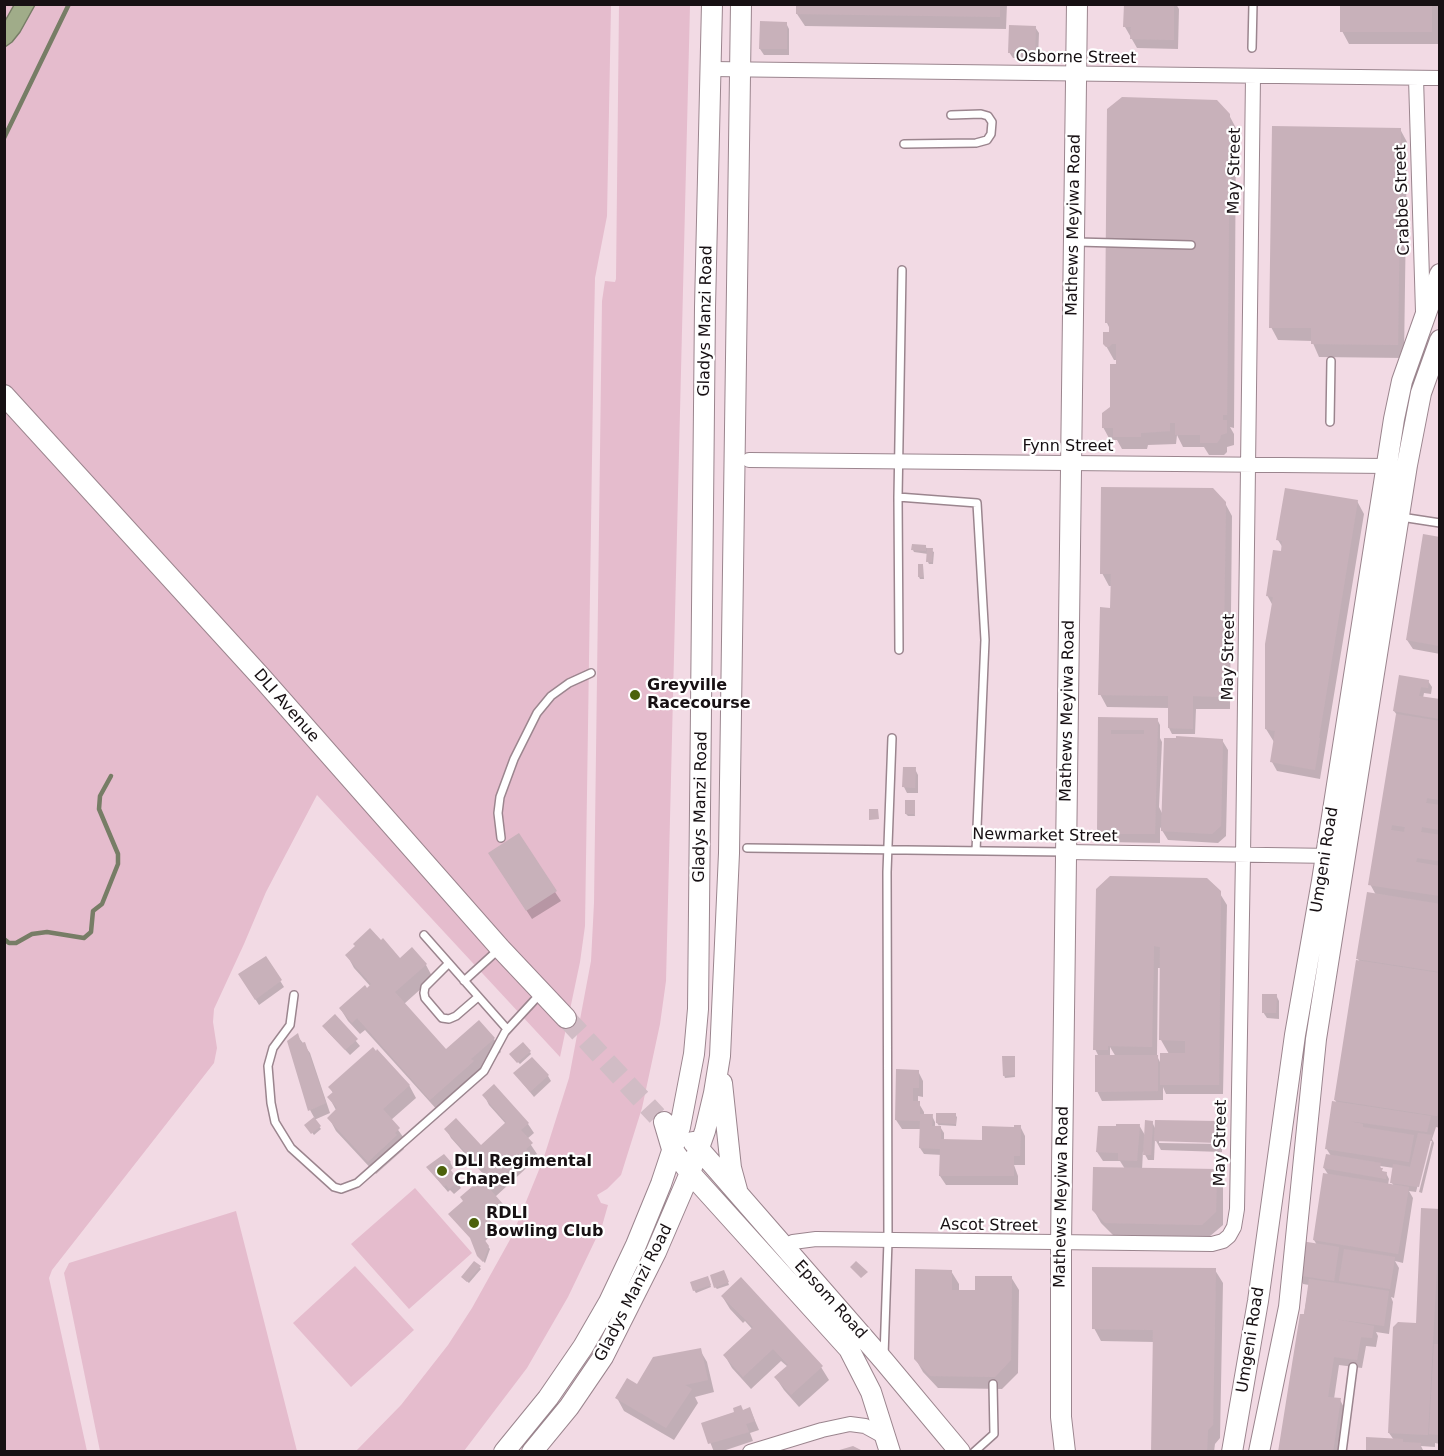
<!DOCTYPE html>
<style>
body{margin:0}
#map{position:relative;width:1444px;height:1456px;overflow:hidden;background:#f2dae4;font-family:"DejaVu Sans",sans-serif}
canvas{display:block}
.frame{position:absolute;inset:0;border:6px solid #171013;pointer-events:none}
</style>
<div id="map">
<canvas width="1444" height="1456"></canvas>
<div class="frame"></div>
</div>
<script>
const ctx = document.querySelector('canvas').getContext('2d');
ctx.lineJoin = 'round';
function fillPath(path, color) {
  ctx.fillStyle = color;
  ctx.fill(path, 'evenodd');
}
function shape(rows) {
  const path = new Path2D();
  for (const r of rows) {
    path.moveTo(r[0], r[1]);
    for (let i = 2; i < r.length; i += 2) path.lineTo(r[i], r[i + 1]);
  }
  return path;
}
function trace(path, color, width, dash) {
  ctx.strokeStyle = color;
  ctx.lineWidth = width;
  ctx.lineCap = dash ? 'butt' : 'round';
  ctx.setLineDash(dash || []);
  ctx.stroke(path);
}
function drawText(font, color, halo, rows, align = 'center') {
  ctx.font = font + ' "DejaVu Sans",sans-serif';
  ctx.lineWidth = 4.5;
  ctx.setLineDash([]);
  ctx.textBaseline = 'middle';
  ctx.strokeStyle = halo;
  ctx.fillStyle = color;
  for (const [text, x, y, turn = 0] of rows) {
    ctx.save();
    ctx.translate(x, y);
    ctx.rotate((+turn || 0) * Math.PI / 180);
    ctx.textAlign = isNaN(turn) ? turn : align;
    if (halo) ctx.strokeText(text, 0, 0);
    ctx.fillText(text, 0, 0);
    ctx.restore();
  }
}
fillPath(shape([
 [5,5,611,5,607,216,595,278,594,326,585,926,580,962,560,1057,317,795,266,892,244,944,214,1009,213,1022,217,1048,214,1063,52,1270,49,1278,87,1451,5,1452],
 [619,5,690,5,666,981,660,1024,642,1108,621,1175,607,1189,597,1195,601,1203,608,1205,602,1226,568,1297,527,1368,464,1451,356,1451,401,1405,448,1345,472,1308,512,1236,543,1160,569,1078,591,961,594,903,602,301,605,281,615,282,616,279],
 [415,1188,472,1253,409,1309,351,1244],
 [236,1211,297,1451,100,1451,64,1273,69,1263],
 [355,1266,414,1330,351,1387,293,1323]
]), '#e5bccd');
const water = shape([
 [14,5,35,5,20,32,12,42,5,47,5,21,14,5]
]);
fillPath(water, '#a0ac89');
trace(water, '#777d66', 1.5);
fillPath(shape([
 [797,4,1007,4,1006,29,805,26,797,14],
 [1125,4,1176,4,1179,9,1178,49,1137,48,1125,27],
 [1342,4,1357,4,1357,8,1438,4,1439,44,1349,44,1342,31],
 [786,23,789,29,789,55,764,55,760,49],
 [1035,27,1039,33,1038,59,1013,58,1009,52],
 [1229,115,1236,128,1234,428,1230,427,1234,434,1234,445,1227,447,1227,452,1224,455,1209,455,1204,447,1183,447,1177,435,1176,444,1148,445,1147,449,1122,449,1117,440,1110,440,1103,427,1111,408,1117,365,1117,360,1114,360,1105,344,1110,334,1110,329,1107,323],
 [1400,129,1407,142,1404,358,1319,357,1312,341,1278,340,1271,327],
 [1357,501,1364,514,1320,779,1277,771,1272,762,1274,742,1266,729,1273,606,1267,595,1282,553,1283,548,1278,540],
 [1225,503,1232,516,1230,709,1196,709,1195,734,1172,734,1169,728,1169,708,1107,707,1100,694,1112,609,1112,586,1109,586,1102,573],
 [1440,539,1440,654,1413,649,1407,640],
 [925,547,934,552,933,564,929,564,928,562,928,554,914,552,913,550],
 [923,565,924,579,920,579,919,577],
 [1400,677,1428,681,1432,687,1431,694,1424,693,1423,698,1440,701,1440,1128,1436,1127,1432,1139,1434,1143,1422,1193,1419,1192,1432,1141,1429,1141,1416,1192,1409,1191,1413,1198,1403,1263,1395,1261,1399,1268,1394,1298,1391,1297,1393,1302,1389,1334,1376,1332,1378,1336,1376,1347,1366,1346,1362,1368,1339,1365,1334,1399,1340,1400,1347,1413,1341,1452,1280,1452,1309,1285,1303,1284,1298,1275,1317,1245,1314,1240,1329,1176,1324,1168,1331,1156,1326,1148,1337,1103,1335,1100,1360,962,1358,959,1376,895,1370,884,1397,715,1394,711],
 [1380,1166,1394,1168,1392,1183,1394,1186,1388,1185,1389,1179,1386,1173,1383,1173],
 [1100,718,1157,719,1160,725,1160,738,1162,742,1159,807,1163,815,1222,740,1228,750,1226,836,1218,843,1168,840,1160,827,1160,843,1106,842,1104,841,1098,831],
 [915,769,918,775,918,793,907,793,904,787],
 [914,802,915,816,908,816,906,814],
 [495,862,555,892,561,901,532,919],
 [1110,878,1219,892,1227,905,1223,1094,1166,1094,1163,1087,1163,1100,1102,1101,1097,1091,1099,1057,1095,1049],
 [1158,968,1161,968,1161,1040,1169,1054,1161,1064,1157,1056],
 [1110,1047,1116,1057,1110,1057],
 [347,955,400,960,426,965,433,978,404,1004,446,1051,494,1039,501,1052,478,1072,480,1075,439,1112,365,1030,360,1034,348,1021,340,1008,371,987,354,968],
 [266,958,284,987,259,1005,243,980],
 [1276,995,1279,1001,1279,1019,1267,1018,1263,1012],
 [335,1016,360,1046,350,1055,328,1032],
 [297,1035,310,1053,330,1113,314,1120,321,1129,314,1135,306,1125,315,1119,310,1110],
 [530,1052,531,1054,520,1064,513,1057],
 [1014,1058,1015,1077,1005,1078,1004,1075],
 [918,1071,923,1081,923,1097,918,1096,918,1102,924,1112,924,1115,932,1116,935,1122,935,1127,940,1127,937,1123,955,1115,957,1117,956,1126,939,1125,944,1133,944,1141,983,1142,1020,1126,1025,1136,1025,1165,1014,1165,1018,1176,1018,1185,946,1185,940,1176,942,1155,924,1154,920,1148,921,1129,902,1129,896,1120],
 [515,1074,548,1076,551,1081,534,1097],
 [409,1085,416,1098,391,1120,406,1141,402,1146,404,1149,376,1174,336,1131,329,1118,336,1110,329,1097,333,1093,330,1088],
 [494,1086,528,1124,534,1133,527,1139,537,1154,531,1159,533,1162,495,1197,504,1208,488,1221,496,1231,484,1242,490,1249,485,1263,478,1256,489,1188,483,1178,485,1176,451,1138,446,1129,481,1147,506,1124,489,1105,484,1095],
 [1152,1122,1156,1130,1217,1123,1222,1132,1222,1141,1159,1140,1159,1143,1222,1144,1222,1152,1161,1150,1155,1139,1154,1160,1148,1160,1143,1151,1142,1170,1216,1171,1223,1184,1223,1225,1209,1237,1114,1236,1101,1223,1093,1209,1125,1169,1120,1161,1103,1161,1097,1152,1099,1127,1139,1125,1146,1137],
 [450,1162,453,1168,450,1171,461,1188,454,1194,450,1190,448,1192,432,1173],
 [1440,1212,1440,1444,1435,1443,1435,1447,1421,1446,1424,1452,1367,1452,1394,1440,1389,1433,1418,1324],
 [479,1267,481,1269,469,1283,464,1279],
 [1215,1270,1223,1283,1220,1438,1215,1444,1214,1452,1153,1452,1154,1342,1101,1341,1094,1328],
 [951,1271,959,1284,959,1292,976,1292,1011,1277,1019,1290,1018,1373,1002,1389,938,1388,923,1372,915,1358],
 [725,1274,729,1285,717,1289,715,1287],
 [709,1280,711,1287,696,1293,694,1290],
 [722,1296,821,1367,829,1380,799,1407,784,1390,776,1378,788,1367,781,1361,751,1389,732,1368,725,1356,753,1330,745,1321,743,1323,730,1309],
 [700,1350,707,1362,714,1392,695,1397,698,1403,674,1440,624,1411,617,1398],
 [750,1409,759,1430,750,1433,753,1441,720,1452,714,1452,703,1424]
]), '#0003');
trace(shape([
 [4,138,69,4],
 [4,939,9,943,16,943,32,934,47,932,84,938,91,932,93,911,102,904,118,864,118,854,99,809,100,796,111,776]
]), '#777d66', 4.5);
fillPath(shape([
 [796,4,1000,4,1000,17,796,14],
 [1124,4,1174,4,1174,40,1130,39,1131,27,1123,27],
 [1340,4,1351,4,1351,6,1364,6,1364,4,1432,4,1432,32,1340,32],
 [760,21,787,22,787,49,759,49],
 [1009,25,1036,26,1035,53,1008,53],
 [1122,97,1217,100,1230,114,1227,415,1223,415,1223,420,1227,420,1227,433,1221,435,1220,439,1217,443,1200,443,1200,435,1175,435,1175,423,1170,423,1170,431,1141,433,1141,437,1113,437,1113,428,1102,428,1102,413,1110,407,1110,364,1116,364,1116,344,1112,344,1109,347,1106,347,1103,344,1103,332,1109,332,1109,323,1105,323,1107,109],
 [1272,126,1401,128,1398,345,1311,344,1311,328,1269,328],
 [1101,487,1213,488,1226,502,1223,697,1193,696,1193,729,1168,728,1168,696,1098,695,1100,607,1110,608,1111,574,1100,574],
 [1285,488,1358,500,1319,738,1320,738,1315,770,1270,762,1275,731,1265,729,1265,644,1273,597,1266,596,1273,550,1281,551,1282,541,1276,540],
 [1423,534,1440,537,1440,646,1406,640],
 [912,544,926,545,926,551,911,550],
 [927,548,933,548,932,562,926,562],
 [918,564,923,564,923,577,918,577],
 [1399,675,1429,680,1428,688,1421,687,1419,696,1440,699,1440,719,1393,711],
 [1396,714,1440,721,1440,800,1427,798,1426,803,1440,805,1440,830,1422,827,1421,832,1440,835,1440,861,1417,858,1416,862,1440,866,1440,896,1368,885],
 [1392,825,1405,827,1404,832,1391,830],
 [1098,717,1158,718,1155,834,1100,834,1097,831],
 [1111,730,1144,730,1144,734,1111,734],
 [1176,736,1223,739,1221,826,1212,834,1161,831,1164,738,1176,738],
 [903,767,916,767,915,788,902,787],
 [905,800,915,800,915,814,905,814],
 [869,809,878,809,879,819,869,820],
 [519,833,557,891,526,911,488,853],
 [1110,876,1207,878,1221,891,1219,1085,1160,1085,1160,1053,1185,1053,1185,1041,1159,1040,1160,947,1154,946,1152,1047,1108,1046,1108,1050,1093,1050,1096,889],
 [1367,892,1440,904,1440,972,1356,959],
 [370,928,381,940,383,938,400,958,412,947,427,964,395,992,446,1049,479,1020,495,1038,471,1059,474,1061,430,1100,357,1018,352,1023,339,1008,365,985,367,988,371,984,345,955,355,946,353,944],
 [266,956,282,980,255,1000,238,974],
 [1356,960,1440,973,1440,1099,1437,1116,1334,1100],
 [1262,994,1277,994,1276,1013,1262,1013],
 [335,1014,358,1039,345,1050,322,1026],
 [298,1033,301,1043,305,1042,326,1103,308,1111,287,1041],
 [523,1042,531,1051,517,1063,509,1054],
 [373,1047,376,1051,377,1049,410,1085,383,1109,400,1128,395,1133,397,1135,368,1162,327,1118,337,1108,327,1097,333,1092,328,1087],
 [1095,1055,1158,1055,1158,1091,1095,1092],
 [1002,1056,1015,1056,1015,1075,1003,1076],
 [532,1057,549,1075,530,1092,513,1073],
 [896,1069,919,1070,919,1088,913,1088,913,1101,920,1101,920,1114,933,1114,932,1126,941,1126,941,1139,982,1140,982,1126,1014,1127,1014,1125,1021,1125,1020,1156,1014,1156,1014,1176,939,1176,940,1149,919,1148,920,1121,895,1120],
 [494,1084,529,1123,521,1130,533,1143,526,1149,529,1152,490,1187,481,1177,488,1171,483,1166,505,1147,480,1168,444,1129,456,1118,481,1145,506,1122,482,1095],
 [1332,1101,1431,1116,1427,1132,1349,1121,1363,1124,1363,1127,1414,1135,1409,1162,1325,1149],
 [936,1113,956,1113,956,1124,936,1123],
 [314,1117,321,1126,311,1134,304,1125],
 [1145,1120,1153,1121,1151,1155,1143,1155],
 [1155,1120,1218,1121,1218,1143,1154,1141],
 [1116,1124,1140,1124,1137,1161,1118,1160,1118,1153,1096,1152,1098,1126,1116,1126],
 [1418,1133,1432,1135,1419,1187,1390,1183,1393,1164,1410,1167],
 [444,1154,451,1162,447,1165,459,1181,449,1189,446,1185,444,1187,426,1167],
 [1326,1154,1381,1163,1380,1168,1383,1168,1382,1171,1387,1172,1386,1179,1323,1168],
 [1093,1167,1217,1169,1216,1212,1202,1225,1105,1223,1092,1210],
 [1323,1173,1409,1187,1398,1254,1313,1240],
 [481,1179,503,1204,488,1218,496,1228,484,1239,489,1246,483,1262,477,1256,470,1238,448,1214,463,1201,460,1197],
 [1421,1208,1440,1209,1428,1435,1388,1433,1393,1327,1398,1322,1416,1323],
 [1301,1241,1339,1247,1334,1281,1296,1275],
 [1344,1249,1395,1257,1390,1289,1339,1281],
 [474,1261,481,1266,467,1282,461,1277],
 [856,1261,868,1272,861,1278,850,1267],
 [1092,1267,1216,1268,1213,1425,1208,1430,1207,1452,1151,1452,1153,1330,1092,1329],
 [915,1269,952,1270,952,1290,975,1290,975,1276,1012,1276,1011,1360,995,1377,930,1376,914,1359],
 [724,1270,729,1282,714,1288,710,1275],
 [708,1276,711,1285,693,1291,690,1282],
 [741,1277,823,1366,791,1395,774,1377,788,1365,773,1349,743,1377,723,1355,753,1327,721,1296],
 [1309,1279,1389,1291,1384,1326,1335,1319,1374,1326,1372,1338,1361,1337,1357,1360,1334,1357,1328,1397,1341,1398,1333,1452,1278,1452,1300,1314,1304,1314],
 [1434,1344,1440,1344,1440,1435,1429,1434],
 [701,1348,708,1380,685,1385,692,1389,666,1428,615,1398,627,1378,637,1384,653,1357],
 [741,1405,743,1410,750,1407,755,1421,746,1424,749,1432,708,1444,701,1423,734,1412,733,1408],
 [1366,1437,1403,1439,1403,1442,1421,1443,1420,1452,1366,1452],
 [853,1446,865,1452,836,1452,836,1451]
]), '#c8b1ba');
trace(shape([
 [566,1018,657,1116]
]), '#d1bcc5', 20, [20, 10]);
const lane = shape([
 [1252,48,1253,4],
 [904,144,976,143,987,140,991,134,992,122,988,116,981,114,951,115],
 [1077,242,1191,245],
 [1330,422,1331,361],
 [898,497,977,503,985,640,976,851],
 [1401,517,1440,523],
 [899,650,898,497,902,270],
 [501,838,498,813,500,797,514,759,537,713,551,696,569,683,591,673],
 [747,848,1065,852],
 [424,935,507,1029],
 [448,964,425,987,424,993,425,998,442,1018,449,1019,456,1016,478,997],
 [464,981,498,950],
 [294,995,290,1025,273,1048,268,1066,271,1103,275,1122,291,1148,334,1187,341,1189,357,1183,484,1071,505,1032,540,994],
 [884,1356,888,1241,887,872,892,738],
 [974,1452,994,1434,993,1384],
 [1342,1452,1353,1367]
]);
const street = shape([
 [711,69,1440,78],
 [1416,78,1423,312],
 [749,460,1388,466],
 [1066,852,1334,856],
 [783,1247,793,1242,816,1239,1212,1244,1223,1241,1229,1236,1234,1227,1237,1209,1243,856,1253,77],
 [750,1452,822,1430,850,1424,865,1426,885,1437]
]);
const secondary = shape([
 [4,395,262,678,500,948,566,1018],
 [722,1083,731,1168,737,1190],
 [664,1122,672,1149,690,1173,849,1349,871,1392,890,1452],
 [693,1142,884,1361,960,1452],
 [504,1452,548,1398,583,1347,609,1302,636,1245,661,1184,680,1127,694,1054,698,1009,705,307,712,4],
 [532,1452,569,1407,603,1357,656,1252,690,1173,705,1131,714,1093,720,1056,729,853,741,4],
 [1065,1452,1061,1417,1061,1244,1077,4],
 [1232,1452,1258,1301,1295,1035,1322,881,1394,419,1402,381,1440,274],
 [1259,1452,1289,1307,1316,1039,1407,465,1421,393,1440,340]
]);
trace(lane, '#9b858e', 10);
trace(street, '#9b858e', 16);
trace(secondary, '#9b858e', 22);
trace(lane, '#fff', 7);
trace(street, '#fff', 14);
trace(secondary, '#fff', 20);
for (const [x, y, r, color] of [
 [635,695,6,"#4c610b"],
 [442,1171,6,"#4c610b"],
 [474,1223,6,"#4c610b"]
]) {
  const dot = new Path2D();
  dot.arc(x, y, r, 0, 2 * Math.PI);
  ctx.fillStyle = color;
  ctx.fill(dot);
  trace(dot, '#fff', 2);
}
drawText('16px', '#171013', '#fff', [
 ["Osborne Street",1076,58,1],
 ["May Street",1235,171,-89],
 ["Crabbe Street",1403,200,-92],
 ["Mathews Meyiwa Road",1074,225,-89],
 ["Gladys Manzi Road",706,321,-89],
 ["Fynn Street",1068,447],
 ["May Street",1229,657,-89],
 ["DLI Avenue",286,706,49],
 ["Mathews Meyiwa Road",1068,711,-89],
 ["Gladys Manzi Road",701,807,-89],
 ["Newmarket Street",1045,836,1],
 ["Umgeni Road",1325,860,-81],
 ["May Street",1221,1143,-89],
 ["Mathews Meyiwa Road",1062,1197,-89],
 ["Ascot Street",989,1226,1],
 ["Gladys Manzi Road",634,1293,-63],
 ["Epsom Road",830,1300,48],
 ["Umgeni Road",1251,1340,-81]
]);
drawText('bold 16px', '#171013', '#fff', [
 ["Greyville",647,686],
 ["Racecourse",647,704],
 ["DLI Regimental",454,1162],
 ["Chapel",454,1180],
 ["RDLI",486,1214],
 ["Bowling Club",486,1232]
], 'left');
</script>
